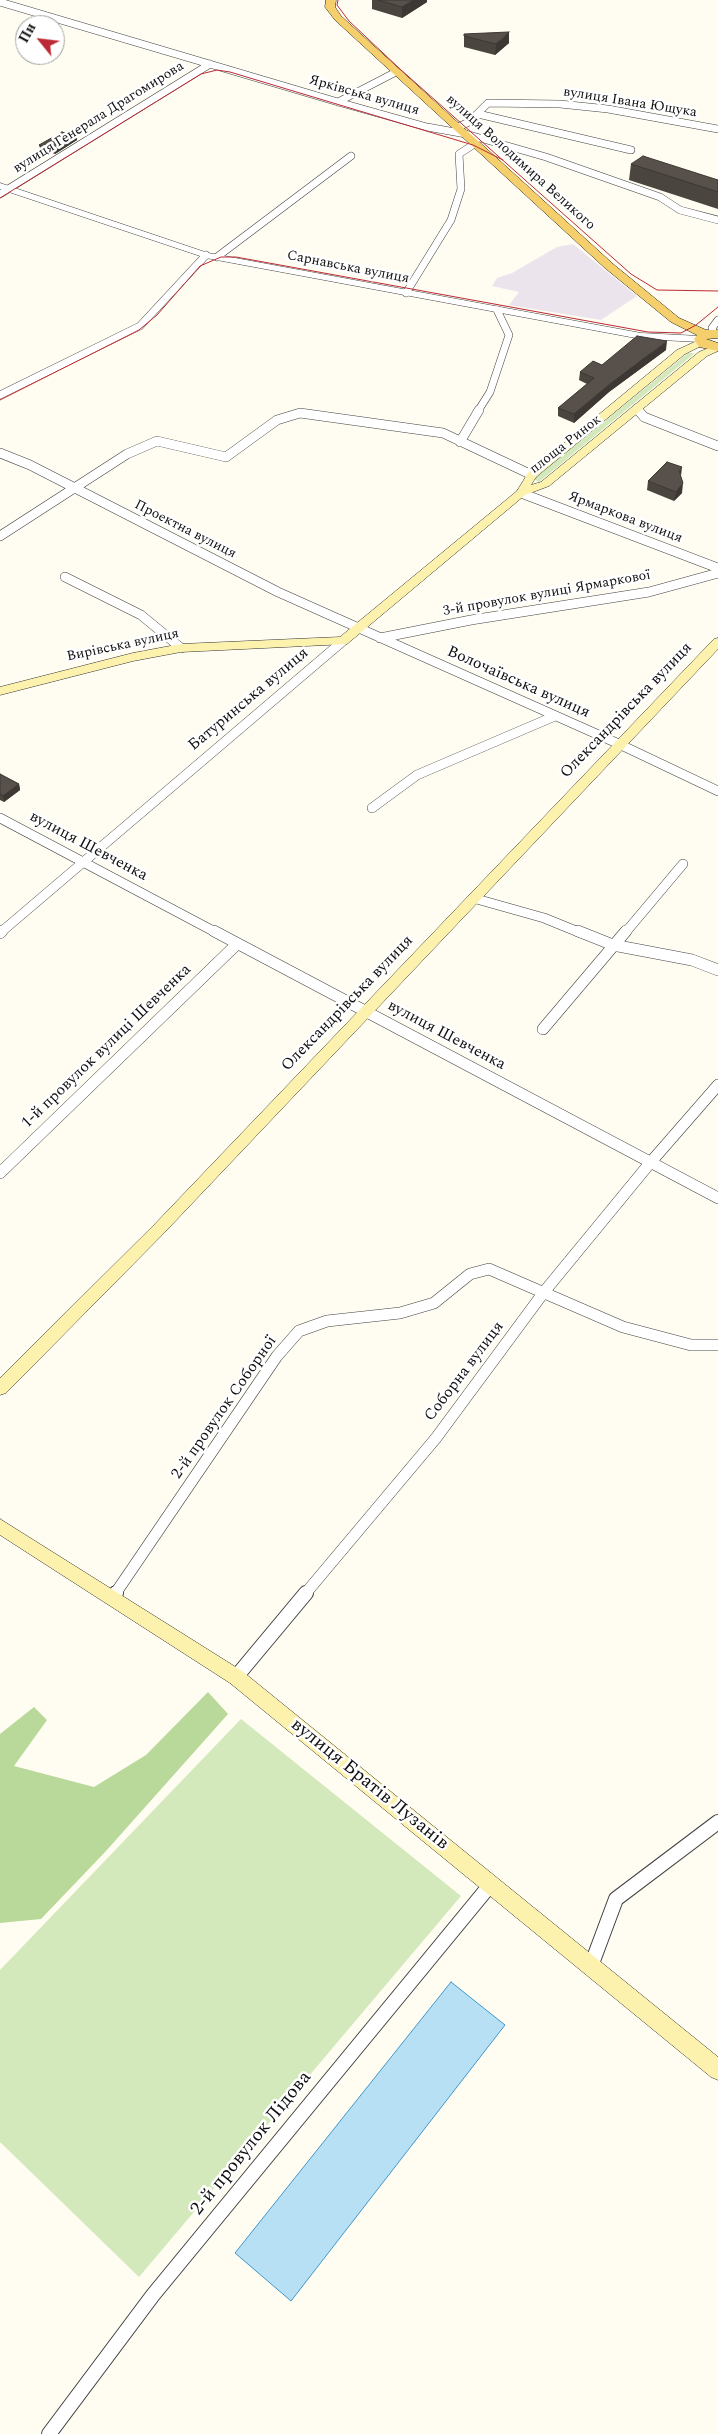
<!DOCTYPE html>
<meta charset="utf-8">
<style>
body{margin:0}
#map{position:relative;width:718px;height:2434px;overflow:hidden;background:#fffcf1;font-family:Spectral,serif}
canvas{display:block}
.north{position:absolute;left:15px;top:15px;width:50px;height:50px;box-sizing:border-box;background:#fff;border:1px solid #9f9f9f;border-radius:50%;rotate:299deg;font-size:14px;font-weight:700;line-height:20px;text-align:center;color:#0f0f0f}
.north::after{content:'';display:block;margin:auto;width:18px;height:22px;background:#bc2a35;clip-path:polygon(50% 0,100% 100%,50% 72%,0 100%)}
</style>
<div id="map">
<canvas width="718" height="2434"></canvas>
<div class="north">Пн</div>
</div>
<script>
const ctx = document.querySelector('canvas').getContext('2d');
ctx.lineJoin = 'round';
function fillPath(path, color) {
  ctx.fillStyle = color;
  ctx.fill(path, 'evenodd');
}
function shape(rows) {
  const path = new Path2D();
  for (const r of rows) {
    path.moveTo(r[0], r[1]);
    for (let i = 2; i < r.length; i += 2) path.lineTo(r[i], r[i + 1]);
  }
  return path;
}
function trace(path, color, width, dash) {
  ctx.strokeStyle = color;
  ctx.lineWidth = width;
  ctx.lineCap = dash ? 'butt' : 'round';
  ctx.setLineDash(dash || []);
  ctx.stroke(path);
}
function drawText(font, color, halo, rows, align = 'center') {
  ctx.font = font + ' Spectral,serif';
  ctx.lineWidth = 5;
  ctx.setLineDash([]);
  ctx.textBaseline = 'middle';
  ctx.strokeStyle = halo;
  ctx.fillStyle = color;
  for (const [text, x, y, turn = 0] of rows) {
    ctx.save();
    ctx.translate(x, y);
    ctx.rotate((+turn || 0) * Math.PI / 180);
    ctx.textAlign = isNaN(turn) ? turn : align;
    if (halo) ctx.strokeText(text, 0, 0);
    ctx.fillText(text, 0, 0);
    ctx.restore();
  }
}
fillPath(shape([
 [573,244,637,296,601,320,509,305,519,292,492,286,497,278,512,273,557,247]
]), '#ece4ed');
fillPath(shape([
 [688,353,695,353,539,482,534,479],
 [241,1719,461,1896,139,2277,0,2142,0,1970]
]), '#d4e9bb');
fillPath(shape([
 [208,1692,228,1714,106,1851,41,1919,0,1923,0,1734,34,1707,47,1720,14,1766,94,1787,146,1755]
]), '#b9d99b');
const water = shape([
 [451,1982,505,2025,291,2301,235,2253,451,1982]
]);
fillPath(water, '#b7e0f5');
trace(water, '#4097ca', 1);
const minorFar3 = shape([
 [0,2,338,102,427,127,466,134,546,157,660,197,680,210,718,220],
 [338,102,396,72],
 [478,114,631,150],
 [458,127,469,122,488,103,560,104,608,109,718,129],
 [0,194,210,64],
 [217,257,351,156],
 [406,293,451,220,461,189,459,154,476,143],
 [714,333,712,328,718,320],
 [0,395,140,326,206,255],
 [636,408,639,411],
 [478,411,490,392,509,335,497,310]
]);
const minorFar2 = shape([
 [638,410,644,417,718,446],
 [460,442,479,410],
 [0,453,30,465,278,592,619,744,718,791],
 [521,493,718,568],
 [0,536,127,454,157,441,226,457,277,420,300,413,443,433,532,475],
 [65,577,141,615,181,648],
 [380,638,471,620,649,592,718,573],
 [372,808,417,775,555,716],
 [0,818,217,933],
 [473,898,544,918,581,933],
 [0,933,343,641],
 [625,933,683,864]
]);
const minorFar1 = shape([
 [214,931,718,1198],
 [578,931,613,945,692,960,718,970],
 [0,933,2,931],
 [543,1029,626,931],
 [0,1173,236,945],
 [115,1594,277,1356,299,1331,327,1321,400,1313,434,1303,470,1274,489,1269,623,1327,691,1345,718,1345],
 [305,1594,436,1438,544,1292,650,1163,718,1085]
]);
const minor = shape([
 [113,1598,116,1593],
 [236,1677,306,1593],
 [591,1966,616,1899,718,1822],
 [49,2434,153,2295,491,1884]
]);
const tertiary = shape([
 [0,183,208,253,641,333,700,336,705,339,700,342,641,339,206,258,0,189,0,183]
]);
const secondary = shape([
 [701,339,706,342,705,344,685,354,536,477,531,485,541,482,699,352,718,344,718,351,707,356,549,486,525,495,347,644,181,652,133,661,0,695,0,687,133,653,181,644,340,637,517,491,528,473,677,350,701,339],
 [718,638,718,649,164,1233,6,1393,0,1395,0,1378,154,1225,714,639,718,638],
 [0,1519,242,1671,718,2057,718,2080,711,2077,230,1683,0,1535,0,1519]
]);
const primary = shape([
 [326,0,336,0,335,7,341,16,613,264,679,318,706,330,718,330,718,338,706,339,718,343,718,351,699,347,694,339,697,335,671,322,605,268,335,20,325,7,326,0]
]);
trace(minorFar3, '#424242', 8);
trace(minorFar2, '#424242', 10);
trace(minorFar1, '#424242', 12);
trace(minor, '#424242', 16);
trace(tertiary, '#424242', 1);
trace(secondary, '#313131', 1);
trace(primary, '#202020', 1);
trace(minorFar3, '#fff', 7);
trace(minorFar2, '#fff', 9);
trace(minorFar1, '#fff', 11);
trace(minor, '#fff', 14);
fillPath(tertiary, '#fff');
fillPath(secondary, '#fdf1ae');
fillPath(primary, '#f5cf6b');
trace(shape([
 [338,0,337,5,349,21,400,69,631,274,657,290,718,291],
 [0,198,201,74,217,70,230,72,473,145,503,160],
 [0,400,139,330,157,315,200,266,221,257,236,257,648,332,681,333,696,325,718,307]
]), '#bc2a35', 1);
fillPath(shape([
 [372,0,427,0,427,2,402,18,372,9],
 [464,34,509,43,495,55,464,47],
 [77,137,77,140,55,154,40,148,39,145],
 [631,164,718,180,718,209,629,180],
 [666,350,609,392,574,423,558,416,558,408,587,384,579,380,580,372,602,365],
 [681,476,682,493,674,501,647,490,648,481],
 [0,774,19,784,20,790,4,802,0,800]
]), '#4b4540');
fillPath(shape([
 [414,0,427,0,427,2,402,18,402,7],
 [509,32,509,43,495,55,496,44],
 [77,137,77,140,55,154,54,151],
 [667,341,666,350,609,392,574,423,574,414,610,384],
 [682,467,681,476,679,471],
 [683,483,682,493,674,501,676,492],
 [19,784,20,790,4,802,3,796]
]), '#3d3834');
const building = shape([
 [378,0,414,0,402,7,378,0],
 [509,32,496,44,464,36,464,34,509,32],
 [62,132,77,137,54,151,39,145,62,132],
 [643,156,718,180,718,192,631,164,643,156],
 [637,336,667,341,610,384,574,414,558,408,594,378,580,372,593,361,602,365,637,336],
 [667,462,682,467,679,471,683,483,676,492,648,481,667,462],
 [0,774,19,784,3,796,0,794,0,774]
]);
fillPath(building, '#57504b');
trace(building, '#3d3834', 1);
drawText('14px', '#0f0f0f', '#fff', [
 ["Ярківська вулиця",364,96,16],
 ["вулиця Івана Ющука",630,103,9],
 ["вулиця Генерала Драгомирова",99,118,-32],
 ["вулиця Володимира Великого",520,163,42],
 ["Сарнавська вулиця",348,268,11],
 ["площа Ринок",566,445,-38],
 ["Ярмаркова вулиця",625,518,21],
 ["Проектна вулиця",185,530,27],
 ["3-й провулок вулиці Ярмаркової",547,594,-10],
 ["Вирівська вулиця",123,646,-12]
]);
drawText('16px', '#0f0f0f', '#fff', [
 ["Волочаївська вулиця",518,683,24],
 ["Батуринська вулиця",249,700,-40],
 ["Олександрівська вулиця",627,711,-46],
 ["вулиця Шевченка",88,847,28],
 ["Олександрівська вулиця",348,1004,-46],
 ["вулиця Шевченка",446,1036,28],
 ["1-й провулок вулиці Шевченка",107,1047,-44],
 ["Соборна вулиця",465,1372,-53],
 ["2-й провулок Соборної",225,1408,-55]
]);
drawText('19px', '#0f0f0f', '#fff', [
 ["вулиця Братів Лузанів",369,1785,39],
 ["2-й провулок Лідова",252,2144,-51]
]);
</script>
